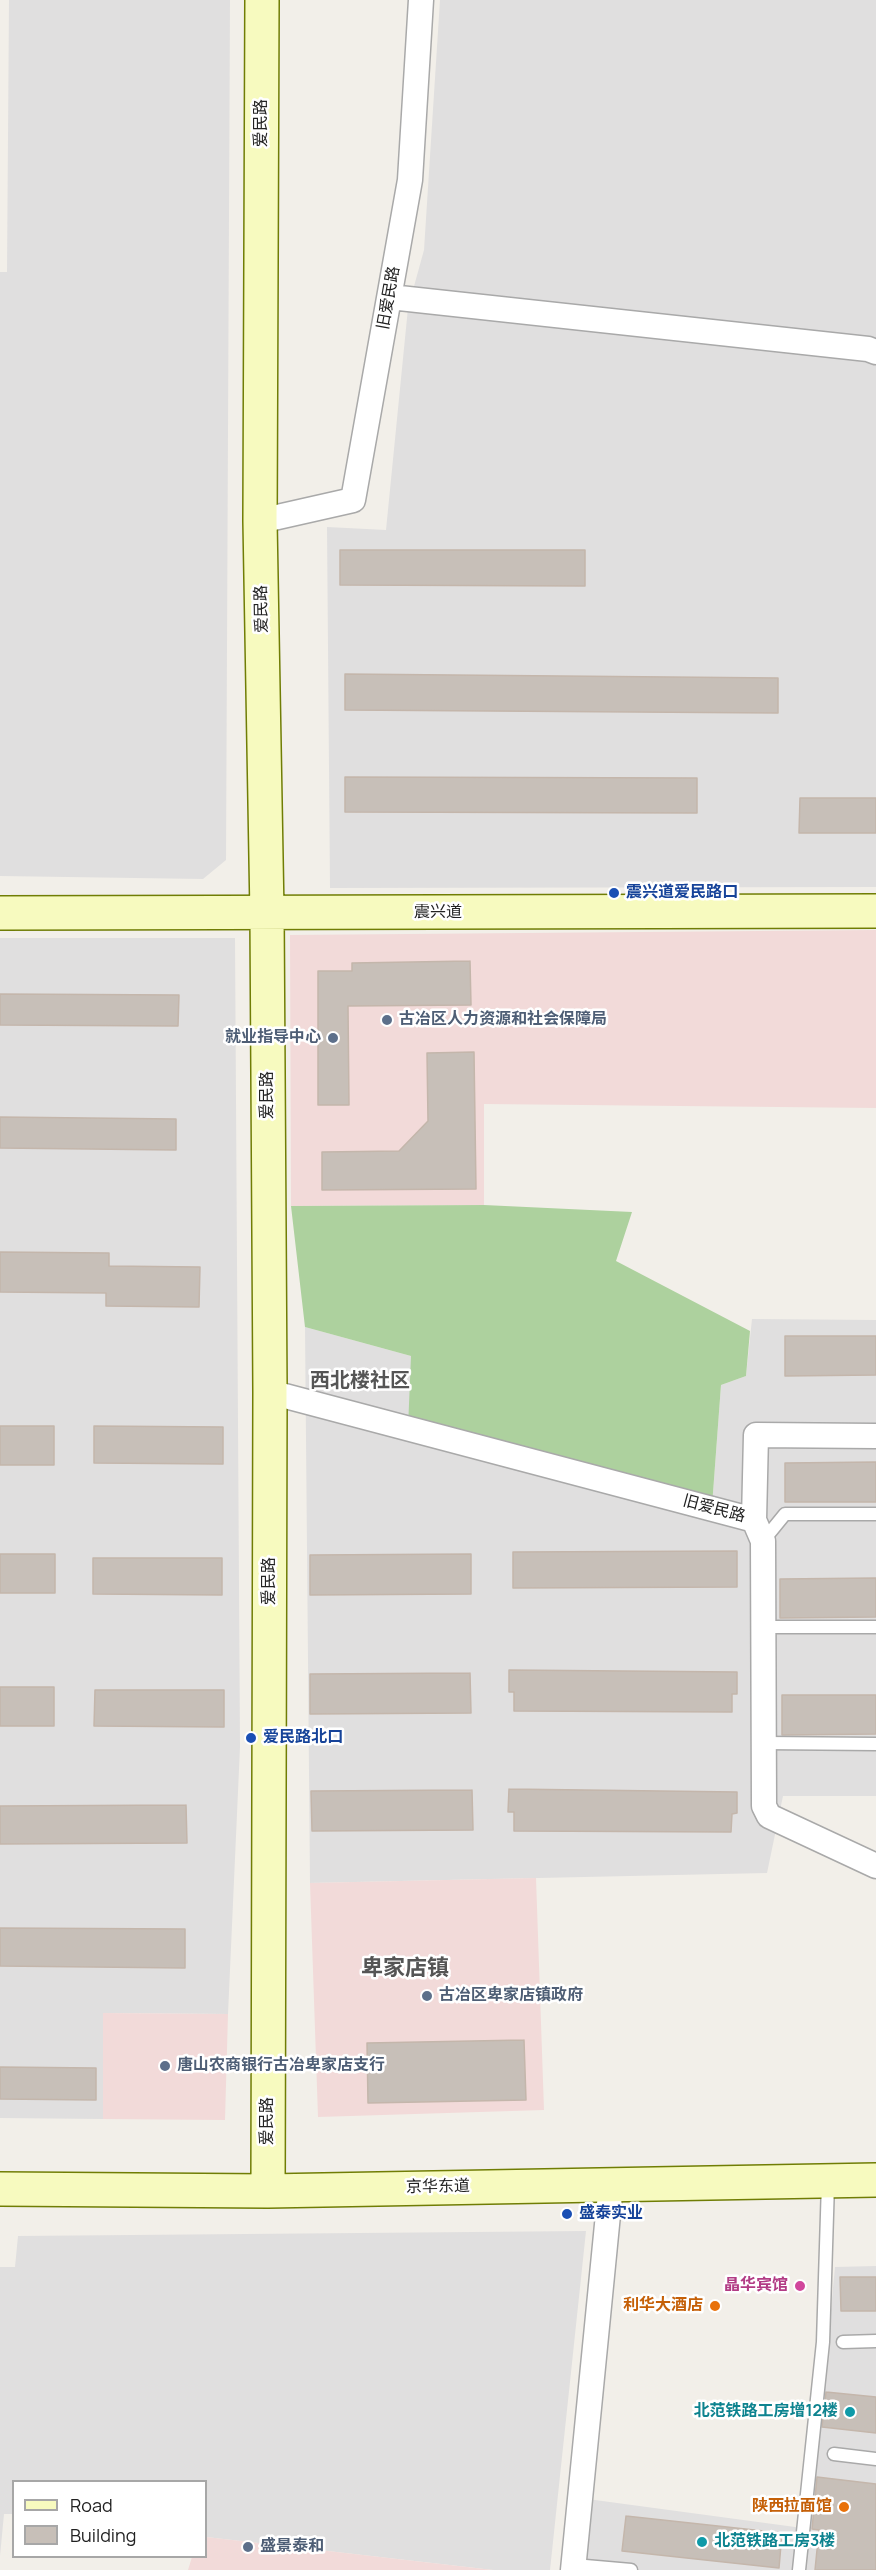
<!DOCTYPE html>
<meta charset="utf-8">
<style>
body{margin:0}
#map{position:relative;width:876px;height:2570px;overflow:hidden;background:#f2efe9;font-family:Manrope,sans-serif}
canvas{display:block}
.legend{position:absolute;left:12px;top:2480px;width:195px;height:78px;box-sizing:border-box;background:#fff;border:2px solid #a7a7a7;margin:0;padding:8px 10px;list-style:none;font-size:18px;color:#222}
.legend li{display:flex;align-items:center;gap:12px;height:30px}
.legend b{width:30px;border:2px solid #a7a7a7}
</style>
<div id="map">
<canvas width="876" height="2570"></canvas>
<ul class="legend">
<li><b style="height:8px;background:#f7fabf"></b>Road</li>
<li><b style="height:16px;background:#c7bfb8"></b>Building</li>
</ul>
</div>
<script>
const ctx = document.querySelector('canvas').getContext('2d');
ctx.lineJoin = 'round';
function fillPath(path, color) {
  ctx.fillStyle = color;
  ctx.fill(path, 'evenodd');
}
function shape(rows) {
  const path = new Path2D();
  for (const r of rows) {
    path.moveTo(r[0], r[1]);
    for (let i = 2; i < r.length; i += 2) path.lineTo(r[i], r[i + 1]);
  }
  return path;
}
function trace(path, color, width, dash) {
  ctx.strokeStyle = color;
  ctx.lineWidth = width;
  ctx.lineCap = dash ? 'butt' : 'round';
  ctx.setLineDash(dash || []);
  ctx.stroke(path);
}
function drawText(font, color, halo, rows, align = 'center') {
  ctx.font = font + ' Manrope,"Noto Sans SC",sans-serif';
  ctx.lineWidth = 5;
  ctx.setLineDash([]);
  ctx.textBaseline = 'middle';
  ctx.strokeStyle = halo;
  ctx.fillStyle = color;
  for (const [text, x, y, turn = 0] of rows) {
    ctx.save();
    ctx.translate(x, y);
    ctx.rotate((+turn || 0) * Math.PI / 180);
    ctx.textAlign = isNaN(turn) ? turn : align;
    if (halo) ctx.strokeText(text, 0, 0);
    ctx.fillText(text, 0, 0);
    ctx.restore();
  }
}
fillPath(shape([
 [9,0,230,0,226,860,203,879,0,876,0,272,7,272],
 [440,0,876,0,876,887,330,888,327,527,386,530,408,308,424,250],
 [0,938,235,938,240,1747,228,2014,103,2013,103,2119,0,2118],
 [752,1319,876,1320,876,1796,783,1796,767,1873,310,1883,305,1327,411,1356,712,1506,721,1385,746,1376],
 [586,2231,550,2570,493,2570,206,2537,206,2482,14,2482,13,2514,4,2514,0,2556,0,2267,15,2267,18,2236],
 [876,2266,876,2570,573,2570,580,2498,810,2529,835,2267]
]), '#e0dfdf');
fillPath(shape([
 [876,930,876,1108,484,1104,484,1205,291,1206,290,935],
 [536,1878,544,2110,318,2117,310,1883],
 [103,2013,228,2014,225,2120,103,2119],
 [206,2537,493,2570,188,2570,192,2557,206,2556]
]), '#f2dad9');
fillPath(shape([
 [484,1205,632,1212,616,1261,750,1331,746,1376,721,1385,712,1506,408,1428,411,1356,305,1327,291,1206]
]), '#add19e');
const building = shape([
 [340,550,585,550,585,586,340,585,340,550],
 [345,674,778,678,778,713,345,710,345,674],
 [345,777,697,778,697,813,345,812,345,777],
 [800,798,876,798,876,833,799,833,800,798],
 [470,961,471,1005,348,1006,349,1105,318,1105,318,971,352,971,352,963,470,961],
 [0,994,179,995,178,1026,0,1025,0,994],
 [474,1052,476,1189,322,1190,322,1152,399,1151,428,1121,427,1053,474,1052],
 [0,1117,176,1119,176,1150,0,1148,0,1117],
 [0,1252,109,1253,109,1266,200,1267,199,1307,106,1306,106,1293,0,1292,0,1252],
 [785,1336,876,1336,876,1375,785,1376,785,1336],
 [0,1426,54,1426,54,1465,0,1465,0,1426],
 [94,1426,223,1427,223,1464,94,1463,94,1426],
 [876,1462,876,1502,785,1502,785,1463,876,1462],
 [737,1551,737,1587,513,1588,513,1552,737,1551],
 [0,1554,55,1554,55,1593,0,1593,0,1554],
 [471,1554,471,1594,310,1595,310,1555,471,1554],
 [93,1558,222,1558,222,1595,93,1594,93,1558],
 [876,1578,876,1617,780,1618,780,1579,876,1578],
 [509,1670,737,1672,737,1694,732,1694,732,1712,514,1711,514,1692,509,1692,509,1670],
 [470,1673,471,1713,310,1714,310,1674,470,1673],
 [0,1687,54,1687,54,1726,0,1726,0,1687],
 [95,1690,224,1690,224,1727,94,1726,95,1690],
 [782,1695,876,1695,876,1734,782,1735,782,1695],
 [509,1789,737,1792,737,1813,732,1814,731,1832,514,1831,514,1812,508,1812,509,1789],
 [472,1790,473,1830,312,1831,311,1791,472,1790],
 [186,1805,187,1843,0,1844,0,1806,186,1805],
 [0,1928,185,1929,185,1968,0,1966,0,1928],
 [524,2040,526,2100,368,2103,367,2043,524,2040],
 [0,2067,96,2068,96,2100,0,2099,0,2067],
 [840,2277,876,2277,876,2311,841,2311,840,2277],
 [826,2392,876,2397,876,2433,822,2427,826,2392],
 [817,2477,876,2484,876,2570,815,2570,819,2530,812,2529,817,2477],
 [626,2516,782,2533,779,2568,622,2551,626,2516]
]);
fillPath(building, '#c7bfb8');
trace(building, '#c4b6ab', 1.5);
const lane = shape([
 [763,1541,785,1514,876,1514],
 [762,1627,876,1627],
 [764,1743,876,1744],
 [843,2342,876,2341],
 [834,2454,876,2459],
 [574,2565,631,2570],
 [799,2570,823,2342,828,2183]
]);
const street = shape([
 [390,297,868,349,876,352],
 [260,521,353,500,410,180,421,0],
 [270,1392,754,1520,763,1541,764,1806,769,1816,876,1866],
 [754,1520,756,1435,876,1436],
 [573,2570,611,2184]
]);
const secondary = shape([
 [262,0,260,521,267,914,270,1392,268,2191],
 [0,913,876,911],
 [0,2189,268,2191,876,2180]
]);
trace(lane, '#a9a9a9', 15);
trace(street, '#a9a9a9', 27);
trace(secondary, '#707d05', 36);
trace(lane, '#fff', 12);
trace(street, '#fff', 24);
trace(secondary, '#f7fabf', 33);
for (const [x, y, r, color] of [
 [614,893,6,"#1a4fb4"],
 [387,1020,6,"#5c6f8a"],
 [333,1038,6,"#5c6f8a"],
 [251,1738,6,"#1a4fb4"],
 [427,1996,6,"#5c6f8a"],
 [165,2066,6,"#5c6f8a"],
 [567,2214,6,"#1a4fb4"],
 [800,2286,6,"#d1479c"],
 [715,2306,6,"#e8710a"],
 [850,2412,6,"#0f9aa8"],
 [844,2507,6,"#e8710a"],
 [702,2542,6,"#0f9aa8"],
 [248,2547,6,"#5c6f8a"]
]) {
  const dot = new Path2D();
  dot.arc(x, y, r, 0, 2 * Math.PI);
  ctx.fillStyle = color;
  ctx.fill(dot);
  trace(dot, '#fff', 2);
}
drawText('16px', '#222', '#fff', [
 ["爱民路",262,123,-90],
 ["旧爱民路",389,298,-80],
 ["爱民路",262,609,-91],
 ["震兴道",438,913],
 ["爱民路",268,1095,-90],
 ["旧爱民路",714,1509,15],
 ["爱民路",270,1581,-90],
 ["爱民路",268,2121,-90],
 ["京华东道",438,2187,-1]
]);
drawText('bold 16px', '#164399', '#fff', [
 ["震兴道爱民路口",626,893],
 ["爱民路北口",263,1738],
 ["盛泰实业",579,2214]
], 'left');
drawText('bold 16px', '#4e5e75', '#fff', [
 ["古冶区人力资源和社会保障局",399,1020],
 ["就业指导中心",321,1038,"right"],
 ["古冶区卑家店镇政府",439,1996],
 ["唐山农商银行古冶卑家店支行",177,2066],
 ["盛景泰和",260,2547]
], 'left');
drawText('bold 16px', '#b23c85', '#fff', [
 ["晶华宾馆",788,2286]
], 'right');
drawText('bold 16px', '#c56008', '#fff', [
 ["利华大酒店",703,2306],
 ["陕西拉面馆",832,2507]
], 'right');
drawText('bold 16px', '#0d838f', '#fff', [
 ["北范铁路工房增12楼",838,2412],
 ["北范铁路工房3楼",714,2542,"left"]
], 'right');
drawText('bold 20px', '#555', '#fff', [
 ["西北楼社区",360,1381]
]);
drawText('bold 22px', '#555', '#fff', [
 ["卑家店镇",405,1969]
]);
</script>
